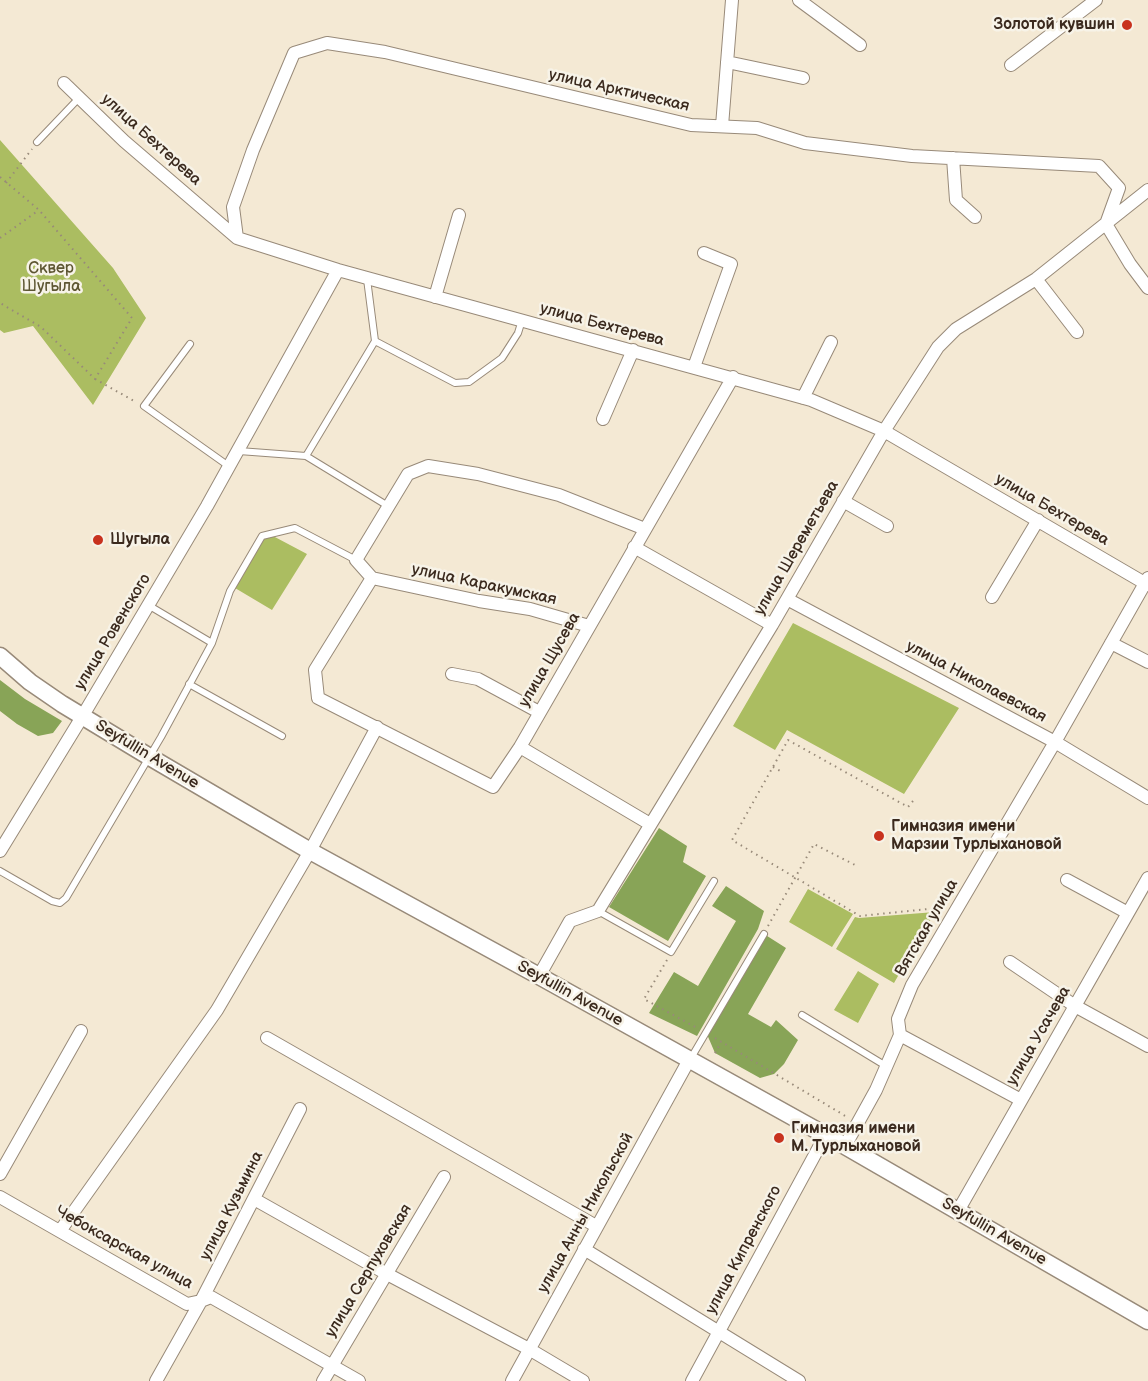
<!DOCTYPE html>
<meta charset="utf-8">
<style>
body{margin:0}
canvas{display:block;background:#f4e9d4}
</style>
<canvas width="1148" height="1381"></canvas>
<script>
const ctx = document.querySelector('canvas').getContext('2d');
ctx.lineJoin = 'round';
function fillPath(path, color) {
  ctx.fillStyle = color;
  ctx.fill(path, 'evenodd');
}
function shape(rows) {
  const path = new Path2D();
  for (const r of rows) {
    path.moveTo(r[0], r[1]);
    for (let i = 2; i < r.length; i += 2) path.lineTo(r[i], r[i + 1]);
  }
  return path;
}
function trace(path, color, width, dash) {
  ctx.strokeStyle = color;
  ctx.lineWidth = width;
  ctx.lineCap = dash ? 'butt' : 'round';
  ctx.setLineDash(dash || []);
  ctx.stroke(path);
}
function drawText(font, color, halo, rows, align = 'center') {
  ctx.font = font + ' "Balsamiq Sans",sans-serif';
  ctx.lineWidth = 5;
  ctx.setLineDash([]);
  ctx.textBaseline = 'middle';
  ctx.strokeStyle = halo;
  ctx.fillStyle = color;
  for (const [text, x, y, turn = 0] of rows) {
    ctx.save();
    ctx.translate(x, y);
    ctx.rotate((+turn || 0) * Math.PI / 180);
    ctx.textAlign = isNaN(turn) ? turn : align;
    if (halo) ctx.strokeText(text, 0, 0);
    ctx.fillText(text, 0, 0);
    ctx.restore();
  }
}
fillPath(shape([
 [0,140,113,268,146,318,93,405,33,326,4,333,0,330],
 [269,536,273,536,307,554,272,610,235,588,264,539],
 [793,623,959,708,904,794,787,730,775,750,733,726],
 [808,889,853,914,832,947,789,922],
 [935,912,894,983,836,949,855,917,859,918],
 [858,971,879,984,858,1023,834,1010]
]), '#abbd61');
fillPath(shape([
 [0,680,25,699,62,721,53,733,38,736,17,724,0,711],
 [659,828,687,846,683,862,706,876,668,941,609,907],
 [726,886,764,911,758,929,697,1036,649,1013,674,972,698,986,736,921,712,906],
 [764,934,786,948,748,1014,771,1027,776,1020,798,1040,784,1064,774,1074,760,1078,715,1053,706,1032]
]), '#88a457');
const service = shape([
 [37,142,79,98],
 [367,279,375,341,455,383,469,382,502,358,518,333,522,320],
 [190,344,144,406,230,467],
 [239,451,306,456,375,341],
 [306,456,388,506],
 [148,605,212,643],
 [189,684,282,736],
 [0,871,52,901,60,903,66,898,161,737,212,643,230,591,262,536,295,528,356,560],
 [598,911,671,952,714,881],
 [802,1015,886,1066],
 [691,1058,764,934]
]);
const minor = shape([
 [799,0,860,45],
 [727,62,803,78],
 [1011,65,1096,0],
 [64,83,124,141,237,238,338,270,811,400,884,431,1148,585],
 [722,126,732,0],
 [953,158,956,200,975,217],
 [237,238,233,207,253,150,294,53,327,43,385,52,691,125,757,128,805,143,912,156,1099,166,1119,188,1106,224,1130,264,1148,288],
 [1036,279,1077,332],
 [435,297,459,215],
 [694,367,731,264,704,253],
 [803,398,831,342],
 [603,419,633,350],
 [843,501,887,526],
 [634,547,772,625],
 [372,578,315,670,318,698,493,787,520,747,733,377],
 [372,578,356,560,408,474,428,466,478,474,559,495,645,529],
 [372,578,479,601,530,609,589,626],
 [992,597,1038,520],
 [787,599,1055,742,1148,798],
 [1111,643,1148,662],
 [452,674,478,679,539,712],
 [520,747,650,824],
 [0,851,82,717,207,506,338,270],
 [1067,880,1128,913],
 [1010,962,1075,1006,1148,1046],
 [539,976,570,921,598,911,772,625,884,431,938,347,956,329,1036,279,1148,190],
 [900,1035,1021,1100],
 [267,1038,596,1226],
 [845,1146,876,1090,900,1035,898,1019,912,985,1055,742,1148,578],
 [0,1174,81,1031],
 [0,1197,187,1304,201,1301,211,1297,359,1381],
 [254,1199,387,1274,529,1349,583,1381],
 [958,1211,1148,878],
 [60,1231,217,1010,310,851,377,727],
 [584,1249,799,1381],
 [156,1381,201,1301,300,1109],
 [323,1381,444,1177],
 [512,1381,689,1060],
 [692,1381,825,1136]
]);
const secondary = shape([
 [0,656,30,682,62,704,148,756,310,851,539,976,845,1146,1148,1321]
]);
trace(service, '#988a79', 8);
trace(minor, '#988a79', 14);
trace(secondary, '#988a79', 19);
trace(shape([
 [0,177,39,210,132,318,95,379,41,327,0,303],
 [6,183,32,149],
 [0,238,39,210],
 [95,379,134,401],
 [773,767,782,772],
 [913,801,908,807,788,740,732,840,860,916,928,909],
 [768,926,814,844,857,866],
 [667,960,644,999,697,1028],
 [715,1038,847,1117],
 [715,1053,721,1042]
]), '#988a79', 2, [1.5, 4.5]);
trace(service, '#fff', 6);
trace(minor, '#fff', 12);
trace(secondary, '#fff', 16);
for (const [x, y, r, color] of [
 [1127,25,6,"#c8321e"],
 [98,540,6,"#c8321e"],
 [879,836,6,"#c8321e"],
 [779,1138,6,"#c8321e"]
]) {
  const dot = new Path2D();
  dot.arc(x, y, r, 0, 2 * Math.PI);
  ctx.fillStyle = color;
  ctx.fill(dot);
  trace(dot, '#f7f3e8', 2);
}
drawText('bold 16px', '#3b2a1e', '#f7f3e8', [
 ["Золотой кувшин",1115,25,"right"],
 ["Шугыла",110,540],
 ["Гимназия имени",891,827],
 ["Марзии Турлыхановой",891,845],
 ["Гимназия имени",791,1129],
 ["М. Турлыхановой",791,1147]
], 'left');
drawText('16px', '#3b2a1e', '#f7f3e8', [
 ["улица Арктическая",619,91,13],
 ["улица Бехтерева",151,140,42],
 ["улица Бехтерева",602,325,15],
 ["улица Бехтерева",1052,510,30],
 ["улица Шереметьева",797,548,-60],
 ["улица Каракумская",484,585,12],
 ["улица Ровенского",113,632,-59],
 ["улица Щусева",550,660,-60],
 ["улица Николаевская",976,682,28],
 ["Seyfullin Avenue",147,755,31],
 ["Вятская улица",927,928,-60],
 ["Seyfullin Avenue",570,994,29],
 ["улица Усачева",1039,1036,-60],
 ["улица Кузьмина",232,1206,-63],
 ["улица Анны Никольской",586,1213,-61],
 ["Seyfullin Avenue",994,1232,30],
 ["Чебоксарская улица",124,1248,29],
 ["улица Кипренского",744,1250,-62],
 ["улица Серпуховская",369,1271,-59]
]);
drawText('16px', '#5d5632', '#f7f3e8', [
 ["Сквер",51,269],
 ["Шугыла",51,287]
]);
</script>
